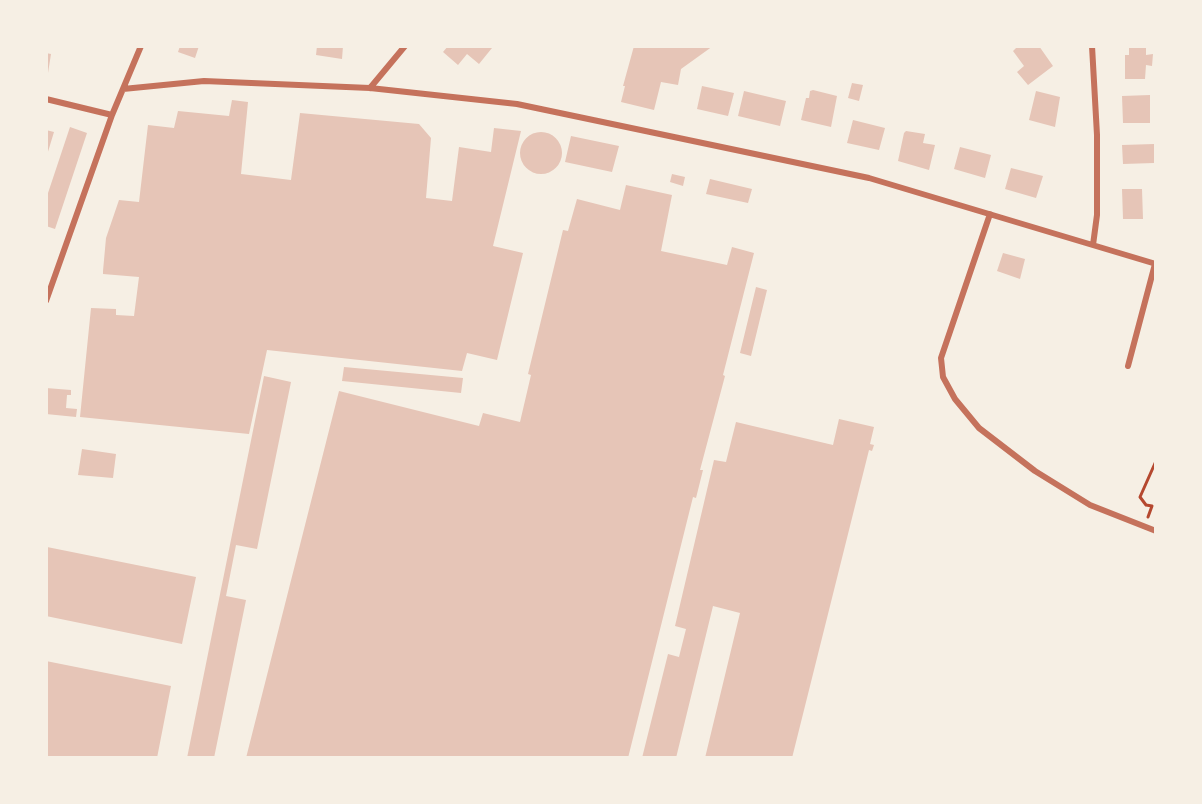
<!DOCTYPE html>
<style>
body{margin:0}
#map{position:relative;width:1202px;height:804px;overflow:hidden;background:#f6efe4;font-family:Raleway,sans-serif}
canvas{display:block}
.frame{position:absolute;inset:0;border:48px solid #f6efe4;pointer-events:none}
</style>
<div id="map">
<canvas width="1202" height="804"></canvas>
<div class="frame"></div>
</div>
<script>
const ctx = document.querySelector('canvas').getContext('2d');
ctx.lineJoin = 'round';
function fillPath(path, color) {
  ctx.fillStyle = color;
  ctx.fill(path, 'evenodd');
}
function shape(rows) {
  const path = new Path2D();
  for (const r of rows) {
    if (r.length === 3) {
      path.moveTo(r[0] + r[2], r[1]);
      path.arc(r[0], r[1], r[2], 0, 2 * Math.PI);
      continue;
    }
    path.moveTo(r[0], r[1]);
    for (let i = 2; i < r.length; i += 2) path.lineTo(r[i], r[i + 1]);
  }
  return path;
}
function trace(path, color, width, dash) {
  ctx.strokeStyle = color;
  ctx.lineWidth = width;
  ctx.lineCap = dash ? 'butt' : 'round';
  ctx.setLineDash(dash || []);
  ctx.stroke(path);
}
fillPath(shape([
 [180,46,199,46,195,58,178,52],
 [317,46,343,46,342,59,316,55],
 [448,46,490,46,492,48,479,64,467,54,458,65,443,52],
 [634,46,713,46,681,69,678,85,661,82,654,110,621,102,625,86,623,86],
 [1018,46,1039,46,1053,66,1028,85,1017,72,1024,66,1013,51],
 [1129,46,1146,46,1146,55,1153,54,1152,66,1146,65,1145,79,1125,79,1125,55,1129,55],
 [46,53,51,54,48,73,46,73],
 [852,83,863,85,859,101,848,98],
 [702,86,734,93,728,116,697,109],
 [813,90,837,96,831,127,801,120,806,98,809,98,810,91],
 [744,91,786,101,780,126,738,116],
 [1036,91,1060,97,1055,127,1029,120],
 [1150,95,1150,123,1123,123,1122,96],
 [232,100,248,102,241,174,291,180,300,113,419,124,431,138,426,198,452,201,459,147,491,152,494,128,521,131,493,246,523,253,497,360,467,353,462,371,267,350,249,434,80,417,91,308,116,309,116,315,134,316,139,277,103,274,103,271,106,238,119,200,139,202,148,125,174,128,178,111,229,116],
 [853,120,885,128,879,150,847,143],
 [70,127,87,133,55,229,46,226,46,199],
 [46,130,54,132,47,155,46,155],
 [906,131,925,134,923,143,935,145,929,170,898,161,904,133],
 [541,153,21],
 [571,136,619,146,612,172,565,162],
 [1154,144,1154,163,1123,164,1122,145],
 [960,147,991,155,985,178,954,169],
 [1011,168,1043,176,1036,198,1005,189],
 [672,174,685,177,683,186,670,182],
 [710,179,752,189,748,203,706,194],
 [626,185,672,195,661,251,727,265,732,247,754,253,723,375,725,376,700,470,703,470,696,498,693,497,628,758,246,758,339,391,479,426,483,413,520,422,531,375,528,374,563,230,568,231,577,199,620,210],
 [1122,189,1142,189,1143,219,1123,219],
 [1003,253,1025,259,1020,279,997,271],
 [756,287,767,290,751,356,740,353],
 [344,367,463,378,461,393,342,381],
 [264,376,291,382,257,549,236,545,226,596,246,600,214,758,187,758],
 [46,388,71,390,71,395,67,395,66,408,77,409,76,417,46,414],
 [839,419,874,427,870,444,874,445,872,451,869,450,792,758,705,758,740,613,713,606,676,758,642,758,668,654,679,657,686,629,675,626,714,460,726,462,736,422,833,445],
 [82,449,116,454,113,478,78,475],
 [47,547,196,577,182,644,46,616],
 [46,661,171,686,157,758,46,758]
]), '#e6c5b7');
trace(shape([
 [1148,517,1152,506,1146,505,1140,497,1156,461]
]), '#b5482f', 3);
trace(shape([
 [1092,46,1097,135,1097,215,1093,245],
 [370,88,405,46],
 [123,89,204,81,370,88,517,104,869,178,1156,264],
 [46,99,112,115],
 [990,214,941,358,943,377,955,399,979,428,1035,471,1090,505,1156,531],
 [46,301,112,115,141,46],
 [1128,366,1155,264]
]), '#c5725c', 6);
</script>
